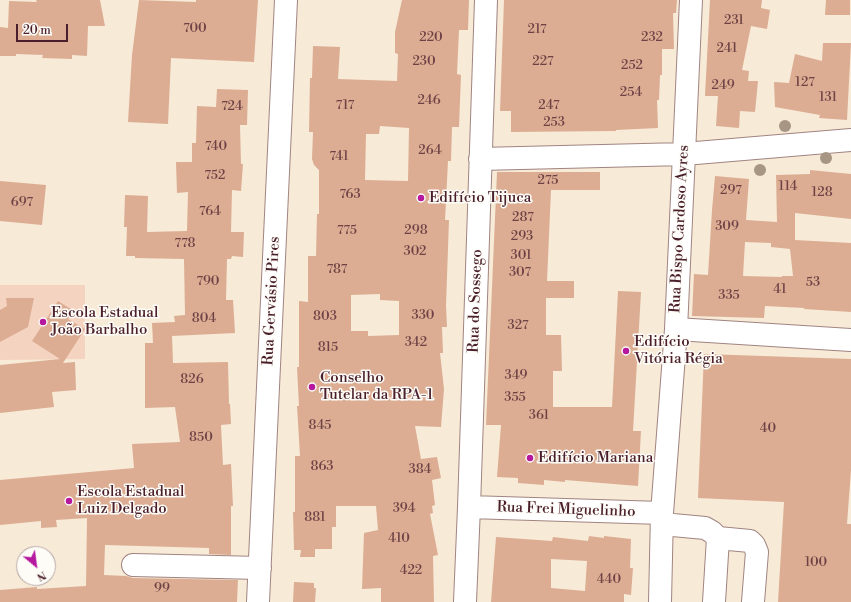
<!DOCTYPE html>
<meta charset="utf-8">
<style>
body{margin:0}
#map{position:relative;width:851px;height:602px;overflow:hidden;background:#f7ead7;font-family:"Libre Bodoni",serif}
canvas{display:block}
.north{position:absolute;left:16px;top:546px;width:40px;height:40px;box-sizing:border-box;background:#fdfcf7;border:1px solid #b5a4a5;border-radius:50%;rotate:151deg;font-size:11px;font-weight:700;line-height:16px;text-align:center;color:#4a1f2b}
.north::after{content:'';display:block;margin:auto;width:14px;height:18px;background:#b5179e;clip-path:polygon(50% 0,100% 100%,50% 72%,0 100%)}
.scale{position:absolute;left:16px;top:24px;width:52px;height:18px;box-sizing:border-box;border:2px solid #4a1f2b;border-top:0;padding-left:5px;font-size:12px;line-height:14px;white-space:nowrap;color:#4a1f2b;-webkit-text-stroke:3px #fdfcf7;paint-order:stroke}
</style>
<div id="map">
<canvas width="851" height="602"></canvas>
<div class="north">N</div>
<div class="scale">20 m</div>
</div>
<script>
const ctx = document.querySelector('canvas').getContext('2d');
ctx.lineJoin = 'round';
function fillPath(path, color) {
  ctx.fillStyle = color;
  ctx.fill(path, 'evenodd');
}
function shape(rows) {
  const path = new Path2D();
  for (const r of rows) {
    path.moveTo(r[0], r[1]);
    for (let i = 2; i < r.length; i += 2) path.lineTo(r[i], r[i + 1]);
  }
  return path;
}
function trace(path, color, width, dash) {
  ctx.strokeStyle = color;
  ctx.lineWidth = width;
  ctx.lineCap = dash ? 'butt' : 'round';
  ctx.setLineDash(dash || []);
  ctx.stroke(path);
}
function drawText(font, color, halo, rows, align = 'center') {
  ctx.font = font + ' "Libre Bodoni",serif';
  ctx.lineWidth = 3;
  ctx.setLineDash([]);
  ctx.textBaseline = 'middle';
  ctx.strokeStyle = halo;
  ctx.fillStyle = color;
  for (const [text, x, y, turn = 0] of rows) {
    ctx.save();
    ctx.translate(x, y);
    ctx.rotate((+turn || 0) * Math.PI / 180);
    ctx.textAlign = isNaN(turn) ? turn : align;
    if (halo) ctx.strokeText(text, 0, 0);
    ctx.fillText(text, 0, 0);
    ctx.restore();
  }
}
fillPath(shape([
 [0,285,85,285,85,359,0,360]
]), '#f5d3c1');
fillPath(shape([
 [36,0,100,0,105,26,88,26,87,56,72,55,72,59,42,58,43,55,16,54,16,56,0,56,0,27,8,28,9,1,37,2],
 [139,0,196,2,196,0,258,0,254,62,171,58,168,124,128,122,132,55],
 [402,0,469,0,468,30,459,30,457,74,461,75,459,127,452,127,451,161,448,161,445,220,449,220,446,305,447,327,442,327,443,353,440,353,444,389,441,427,415,426,421,459,437,457,441,478,432,480,435,505,432,506,433,513,430,514,438,555,433,556,434,602,381,602,381,588,362,589,364,533,378,530,376,506,336,506,336,527,332,527,332,549,315,549,315,557,300,557,301,550,294,550,293,512,295,512,295,456,300,456,297,406,299,406,297,367,299,367,299,301,308,302,308,256,316,256,317,214,319,214,319,170,314,165,312,159,313,132,309,132,310,78,312,78,313,46,340,47,338,79,397,81,398,54,395,53,395,32],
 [380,126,409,128,408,181,365,180,366,134,379,134],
 [380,294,380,300,399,301,399,335,368,336,368,331,351,331,351,295],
 [504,0,677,0,676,13,673,13,674,49,662,49,662,75,660,75,659,100,657,100,658,128,616,130,616,131,511,132,511,111,500,111],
 [710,0,762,0,761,8,770,10,767,29,751,26,742,70,749,71,748,81,758,81,755,112,740,111,739,128,716,126,718,96,705,96],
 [826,0,850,0,850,15,825,15],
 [823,43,851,43,847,120,819,118,820,115,775,107,774,82,789,83,795,54,822,61],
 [217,89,248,90,247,125,240,125,241,164,243,164,241,191,232,190,231,232,244,232,243,257,232,256,231,259,227,259,226,300,233,300,235,333,172,336,173,363,228,362,229,404,230,404,231,424,221,425,223,465,231,464,233,506,231,506,231,555,209,554,209,548,105,545,104,575,126,576,133,578,238,580,237,602,0,602,0,590,37,587,37,589,86,586,87,518,56,520,57,527,41,528,41,521,0,525,0,480,134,468,132,444,180,442,175,407,145,408,145,343,153,343,152,323,175,322,174,316,185,315,184,259,135,258,135,256,126,256,127,227,124,227,125,195,148,196,147,232,187,231,188,192,177,193,176,162,192,162,192,143,196,143,197,106,216,107],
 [810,170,851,174,851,219,795,213,795,240,851,243,851,312,804,309,804,308,765,306,764,318,692,316,694,274,708,275,712,210,715,176,749,179,746,220,777,222,776,175,810,174],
 [745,242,771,243,771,247,790,249,793,276,782,276,782,277,743,276],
 [497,172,600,172,600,190,551,190,547,281,574,281,574,298,546,298,546,335,561,335,562,371,553,371,553,407,612,407,618,291,641,292,633,431,641,431,638,486,565,480,565,482,544,480,544,485,518,483,518,478,497,477,501,425,486,425],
 [0,181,46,185,42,225,0,221],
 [6,298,34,298,28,327,0,342,0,310,7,306],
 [58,301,74,311,68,319,85,329,63,363,75,362,76,390,52,392,54,407,0,413,0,365,60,359,32,341],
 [704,354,851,359,851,470,847,524,851,524,851,602,778,602,784,502,698,498],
 [589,536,604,538,604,536,631,539,630,568,633,568,631,595,624,594,624,602,491,602,496,537,552,541,553,537,588,541],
 [551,559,587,561,585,591,551,588],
 [294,582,314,583,314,588,316,588,315,602,293,602]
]), '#dcad93');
const minor = shape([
 [480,159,684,154,851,140],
 [676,329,851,340],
 [469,507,662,513],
 [662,524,705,528,712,532,718,538,750,541,754,545,757,552,753,602],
 [133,565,260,568],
 [258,602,286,0],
 [465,602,469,507,486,0],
 [660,602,662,513,676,329,691,0],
 [714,602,718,538]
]);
trace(minor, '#a08481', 24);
trace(minor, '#fff', 22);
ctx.fillStyle = '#a79684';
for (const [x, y] of [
 [785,126],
 [826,158],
 [760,170]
]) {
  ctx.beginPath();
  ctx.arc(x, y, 6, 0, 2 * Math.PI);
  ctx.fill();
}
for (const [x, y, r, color] of [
 [421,198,4,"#b5179e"],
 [43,322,4,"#b5179e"],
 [626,351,4,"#b5179e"],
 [312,387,4,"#b5179e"],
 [530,458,4,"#b5179e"],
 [69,501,4,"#b5179e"]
]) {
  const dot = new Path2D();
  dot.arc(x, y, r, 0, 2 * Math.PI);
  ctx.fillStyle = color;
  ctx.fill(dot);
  trace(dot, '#fdfcf7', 1.5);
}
drawText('13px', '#6e4245', null, [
 ["231",734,21],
 ["700",195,29],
 ["217",537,30],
 ["220",431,38],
 ["232",652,38],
 ["241",727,49],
 ["230",424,62],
 ["227",543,62],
 ["252",632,66],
 ["127",805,83],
 ["249",723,86],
 ["254",631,93],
 ["131",828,98],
 ["246",429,101],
 ["717",345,106],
 ["247",549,106],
 ["724",232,107],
 ["253",554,123],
 ["740",216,147],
 ["264",430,151],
 ["741",339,157],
 ["752",215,176],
 ["275",548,181],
 ["114",788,187],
 ["297",731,191],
 ["128",822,193],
 ["763",350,195],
 ["697",22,203],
 ["764",210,212],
 ["287",523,218],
 ["309",727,227],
 ["775",347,231],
 ["298",416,231],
 ["293",522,237],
 ["778",185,244],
 ["302",415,252],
 ["301",521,256],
 ["787",337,270],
 ["307",520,273],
 ["790",208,282],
 ["53",813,283],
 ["41",780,290],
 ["335",729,296],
 ["330",423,316],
 ["803",325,317],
 ["804",204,319],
 ["327",518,326],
 ["342",416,343],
 ["815",328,348],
 ["349",516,376],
 ["826",192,380],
 ["355",515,398],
 ["361",539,416],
 ["845",320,426],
 ["40",768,429],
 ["850",201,438],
 ["863",322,467],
 ["384",420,470],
 ["394",404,509],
 ["881",315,518],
 ["410",399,539],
 ["100",816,563],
 ["422",411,571],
 ["440",609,580],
 ["99",162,589]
]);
drawText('15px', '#4a1f2b', '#fdfcf7', [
 ["Edifício Tijuca",429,198],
 ["Escola Estadual",51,313],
 ["João Barbalho",51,330],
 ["Edifício",634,342],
 ["Vitória Régia",634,359],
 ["Conselho",320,378],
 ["Tutelar da RPA-1",320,395],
 ["Edifício Mariana",538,458],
 ["Escola Estadual",77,492],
 ["Luiz Delgado",77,509]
], 'left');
drawText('15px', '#4a1f2b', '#fdfcf7', [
 ["Rua Bispo Cardoso Ayres",680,229,-87],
 ["Rua Gervásio Pires",272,301,-87],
 ["Rua do Sossego",476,301,-88],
 ["Rua Frei Miguelinho",566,510,2]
]);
</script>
